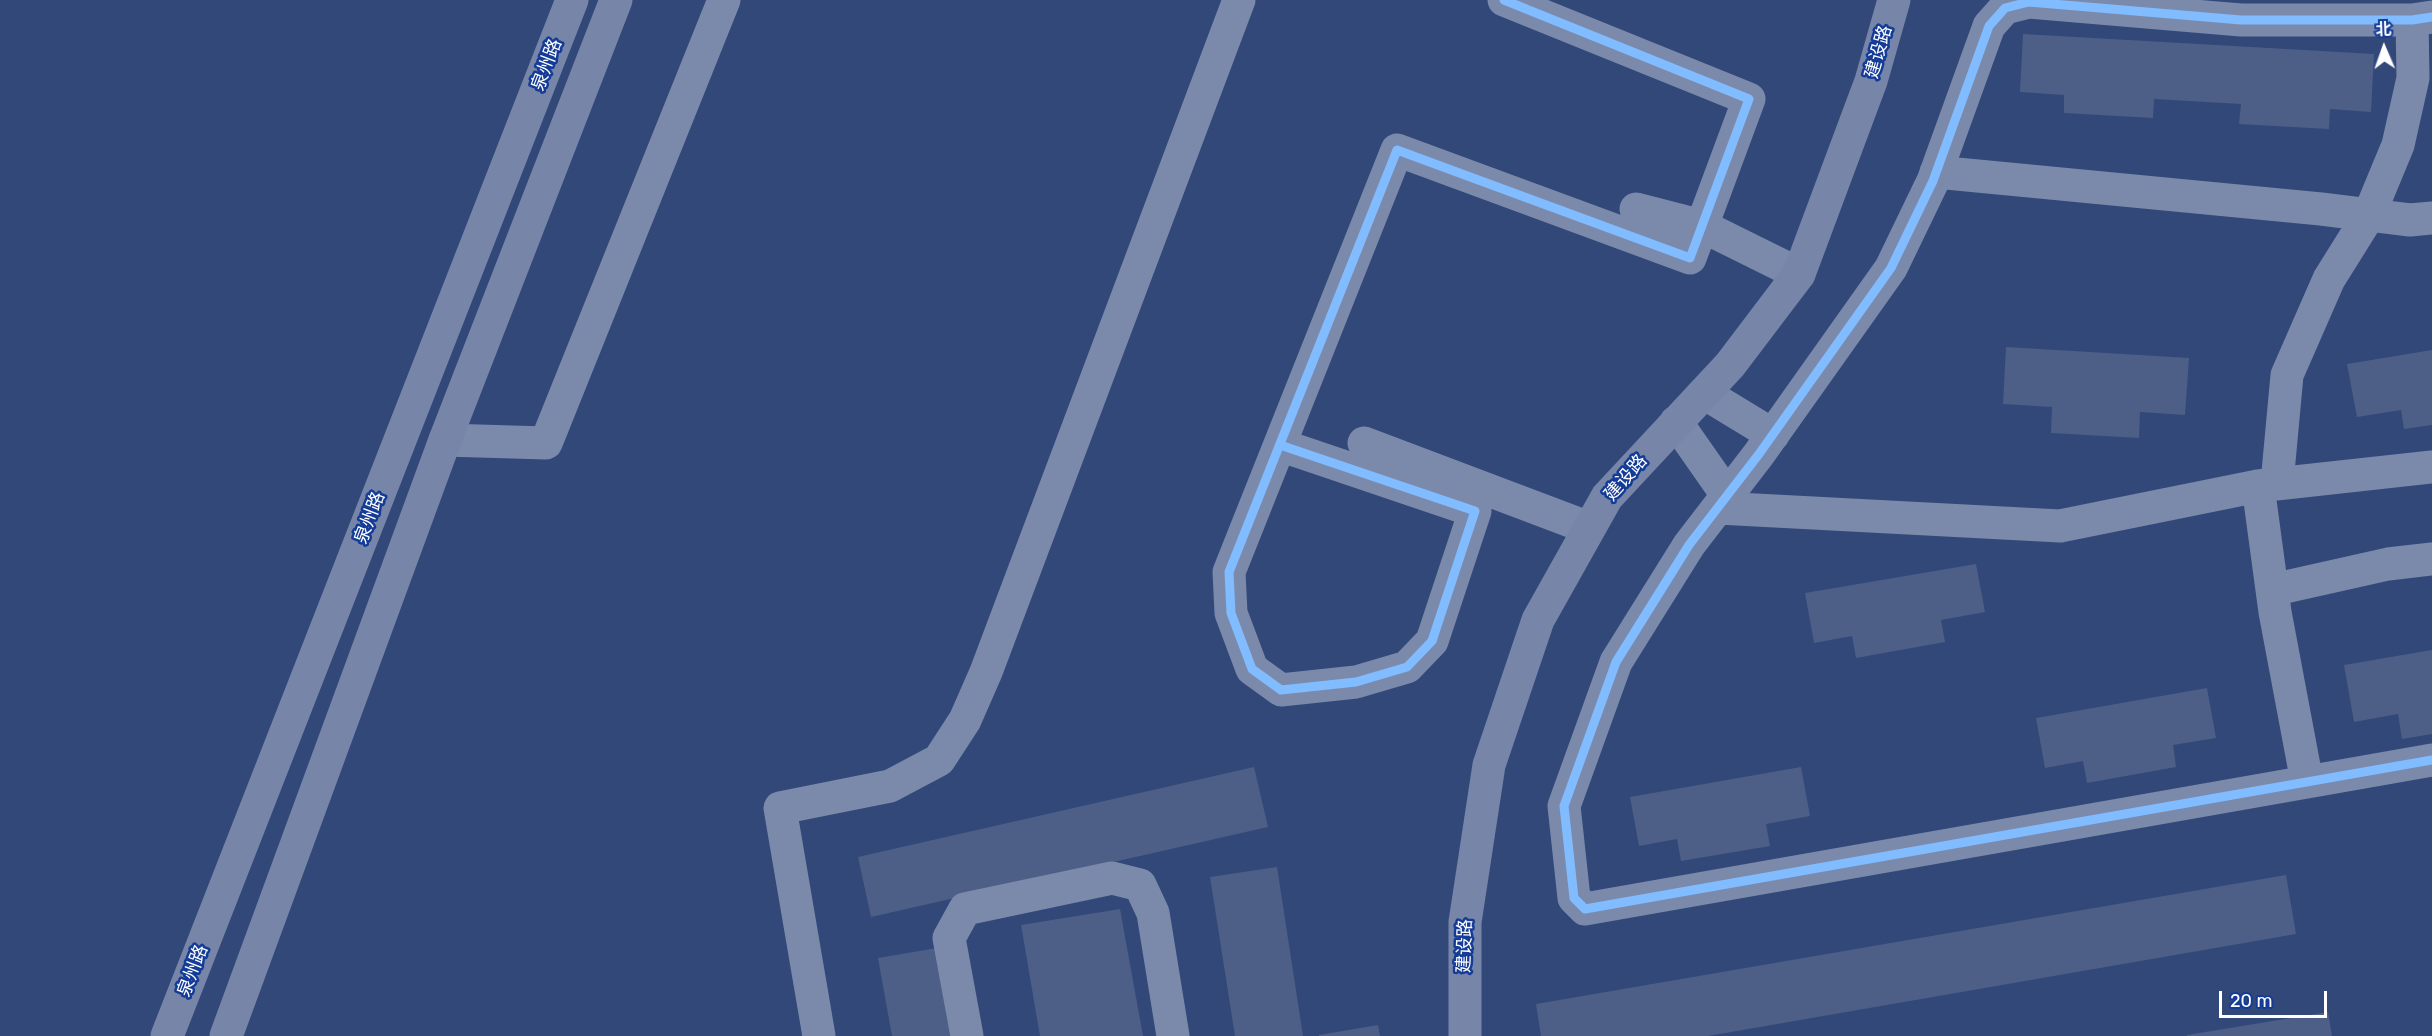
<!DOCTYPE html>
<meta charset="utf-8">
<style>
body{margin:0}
#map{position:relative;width:2432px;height:1036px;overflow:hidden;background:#324879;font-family:Rubik,"Noto Sans SC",sans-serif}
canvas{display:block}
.north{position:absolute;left:2354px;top:18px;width:60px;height:60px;-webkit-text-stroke:4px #143c97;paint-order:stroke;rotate:358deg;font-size:16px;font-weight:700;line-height:24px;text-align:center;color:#fff}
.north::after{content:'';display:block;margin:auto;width:21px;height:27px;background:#fff;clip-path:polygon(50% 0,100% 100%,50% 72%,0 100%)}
.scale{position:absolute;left:2219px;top:991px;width:108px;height:27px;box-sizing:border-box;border:3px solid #fff;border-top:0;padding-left:8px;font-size:18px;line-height:21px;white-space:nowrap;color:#fff;-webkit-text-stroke:4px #143c97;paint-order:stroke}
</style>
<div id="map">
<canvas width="2432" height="1036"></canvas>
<div class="north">北</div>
<div class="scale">20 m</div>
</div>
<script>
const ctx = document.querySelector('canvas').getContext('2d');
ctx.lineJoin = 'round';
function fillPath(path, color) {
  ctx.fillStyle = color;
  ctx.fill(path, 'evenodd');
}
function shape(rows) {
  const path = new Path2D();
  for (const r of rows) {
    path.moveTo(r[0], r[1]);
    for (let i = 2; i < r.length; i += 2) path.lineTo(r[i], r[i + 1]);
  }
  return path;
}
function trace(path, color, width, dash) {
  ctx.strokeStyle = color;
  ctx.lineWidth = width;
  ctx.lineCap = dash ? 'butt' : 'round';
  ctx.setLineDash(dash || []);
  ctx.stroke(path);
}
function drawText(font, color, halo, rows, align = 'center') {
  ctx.font = font + ' Rubik,"Noto Sans SC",sans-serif';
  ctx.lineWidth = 5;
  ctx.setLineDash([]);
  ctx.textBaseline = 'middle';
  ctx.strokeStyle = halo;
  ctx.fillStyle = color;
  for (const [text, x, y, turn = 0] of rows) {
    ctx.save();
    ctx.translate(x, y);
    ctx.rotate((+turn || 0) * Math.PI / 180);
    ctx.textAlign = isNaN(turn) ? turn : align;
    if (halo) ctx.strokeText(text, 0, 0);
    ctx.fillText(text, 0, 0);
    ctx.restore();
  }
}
fillPath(shape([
 [2023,34,2374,54,2371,112,2330,109,2329,129,2239,124,2241,104,2154,99,2153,118,2064,113,2064,95,2020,92],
 [2006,347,2189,358,2185,415,2140,412,2139,438,2051,433,2052,407,2003,404],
 [2432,350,2432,425,2404,429,2401,410,2357,417,2347,364],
 [1976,564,1985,612,1941,620,1945,642,1856,658,1852,636,1814,643,1805,593],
 [2432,650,2432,734,2402,739,2398,714,2354,722,2344,665],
 [2207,688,2216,738,2173,745,2176,767,2087,783,2083,761,2045,768,2036,718],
 [1254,767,1268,827,871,917,858,857],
 [1801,767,1810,816,1766,824,1770,846,1681,861,1677,839,1639,846,1630,797],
 [1277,867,1303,1036,1235,1036,1210,877],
 [2286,875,2296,934,1708,1036,1541,1036,1536,1004],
 [1120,909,1143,1036,1040,1036,1021,925],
 [943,947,959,1036,892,1036,878,958],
 [2328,1012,2332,1036,2187,1036,2187,1035],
 [1378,1025,1380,1036,1319,1036,1319,1035]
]), '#4d5f87');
trace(shape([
 [2432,17,2412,20,2241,20,2029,2,2005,8,1989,26,1933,181,1891,268,1759,454,1689,545,1616,662,1564,806,1574,898,1585,909,2432,760],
 [1936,172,2321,209,2410,220,2432,218],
 [1636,209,1702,226,1799,274],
 [1704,393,1773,435],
 [1676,422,1727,495],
 [445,440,546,443,724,0],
 [1364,443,1589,528],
 [1280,445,1475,511,1432,641,1407,667,1356,682,1281,690,1252,669,1231,613,1229,572,1397,150,1690,258,1749,99,1504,0],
 [2277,483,2287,375,2329,279,2369,215,2398,145,2413,78,2412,20],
 [2258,486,2275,612,2307,782],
 [1718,508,2060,526,2258,486,2432,467],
 [2272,590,2388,564,2432,559],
 [819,1036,780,808,890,786,939,760,965,720,986,672,1239,0],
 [967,1036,949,938,965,909,1112,878,1140,885,1153,913,1173,1036]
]), '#7b8aab', 33);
trace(shape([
 [167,1036,572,0],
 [226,1036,445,440,616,0],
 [1465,1036,1465,922,1489,765,1538,620,1607,497,1730,365,1799,274,1871,81,1894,0]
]), '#7685a8', 33);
trace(shape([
 [2432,17,2412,20,2241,20,2029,2,2005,8,1989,26,1933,181,1891,268,1759,454,1689,545,1616,662,1564,806,1574,898,1585,909,2432,760],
 [1280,445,1475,511,1432,641,1407,667,1356,682,1281,690,1252,669,1231,613,1229,572,1397,150,1690,258,1749,99,1504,0]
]), '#80bcff', 9);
drawText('18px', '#fff', '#143c97', [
 ["建设路",1879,52,-74],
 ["泉州路",547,65,-69],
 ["建设路",1626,478,-49],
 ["泉州路",370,518,-69],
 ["建设路",1465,946,-88],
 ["泉州路",193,971,-69]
]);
</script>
